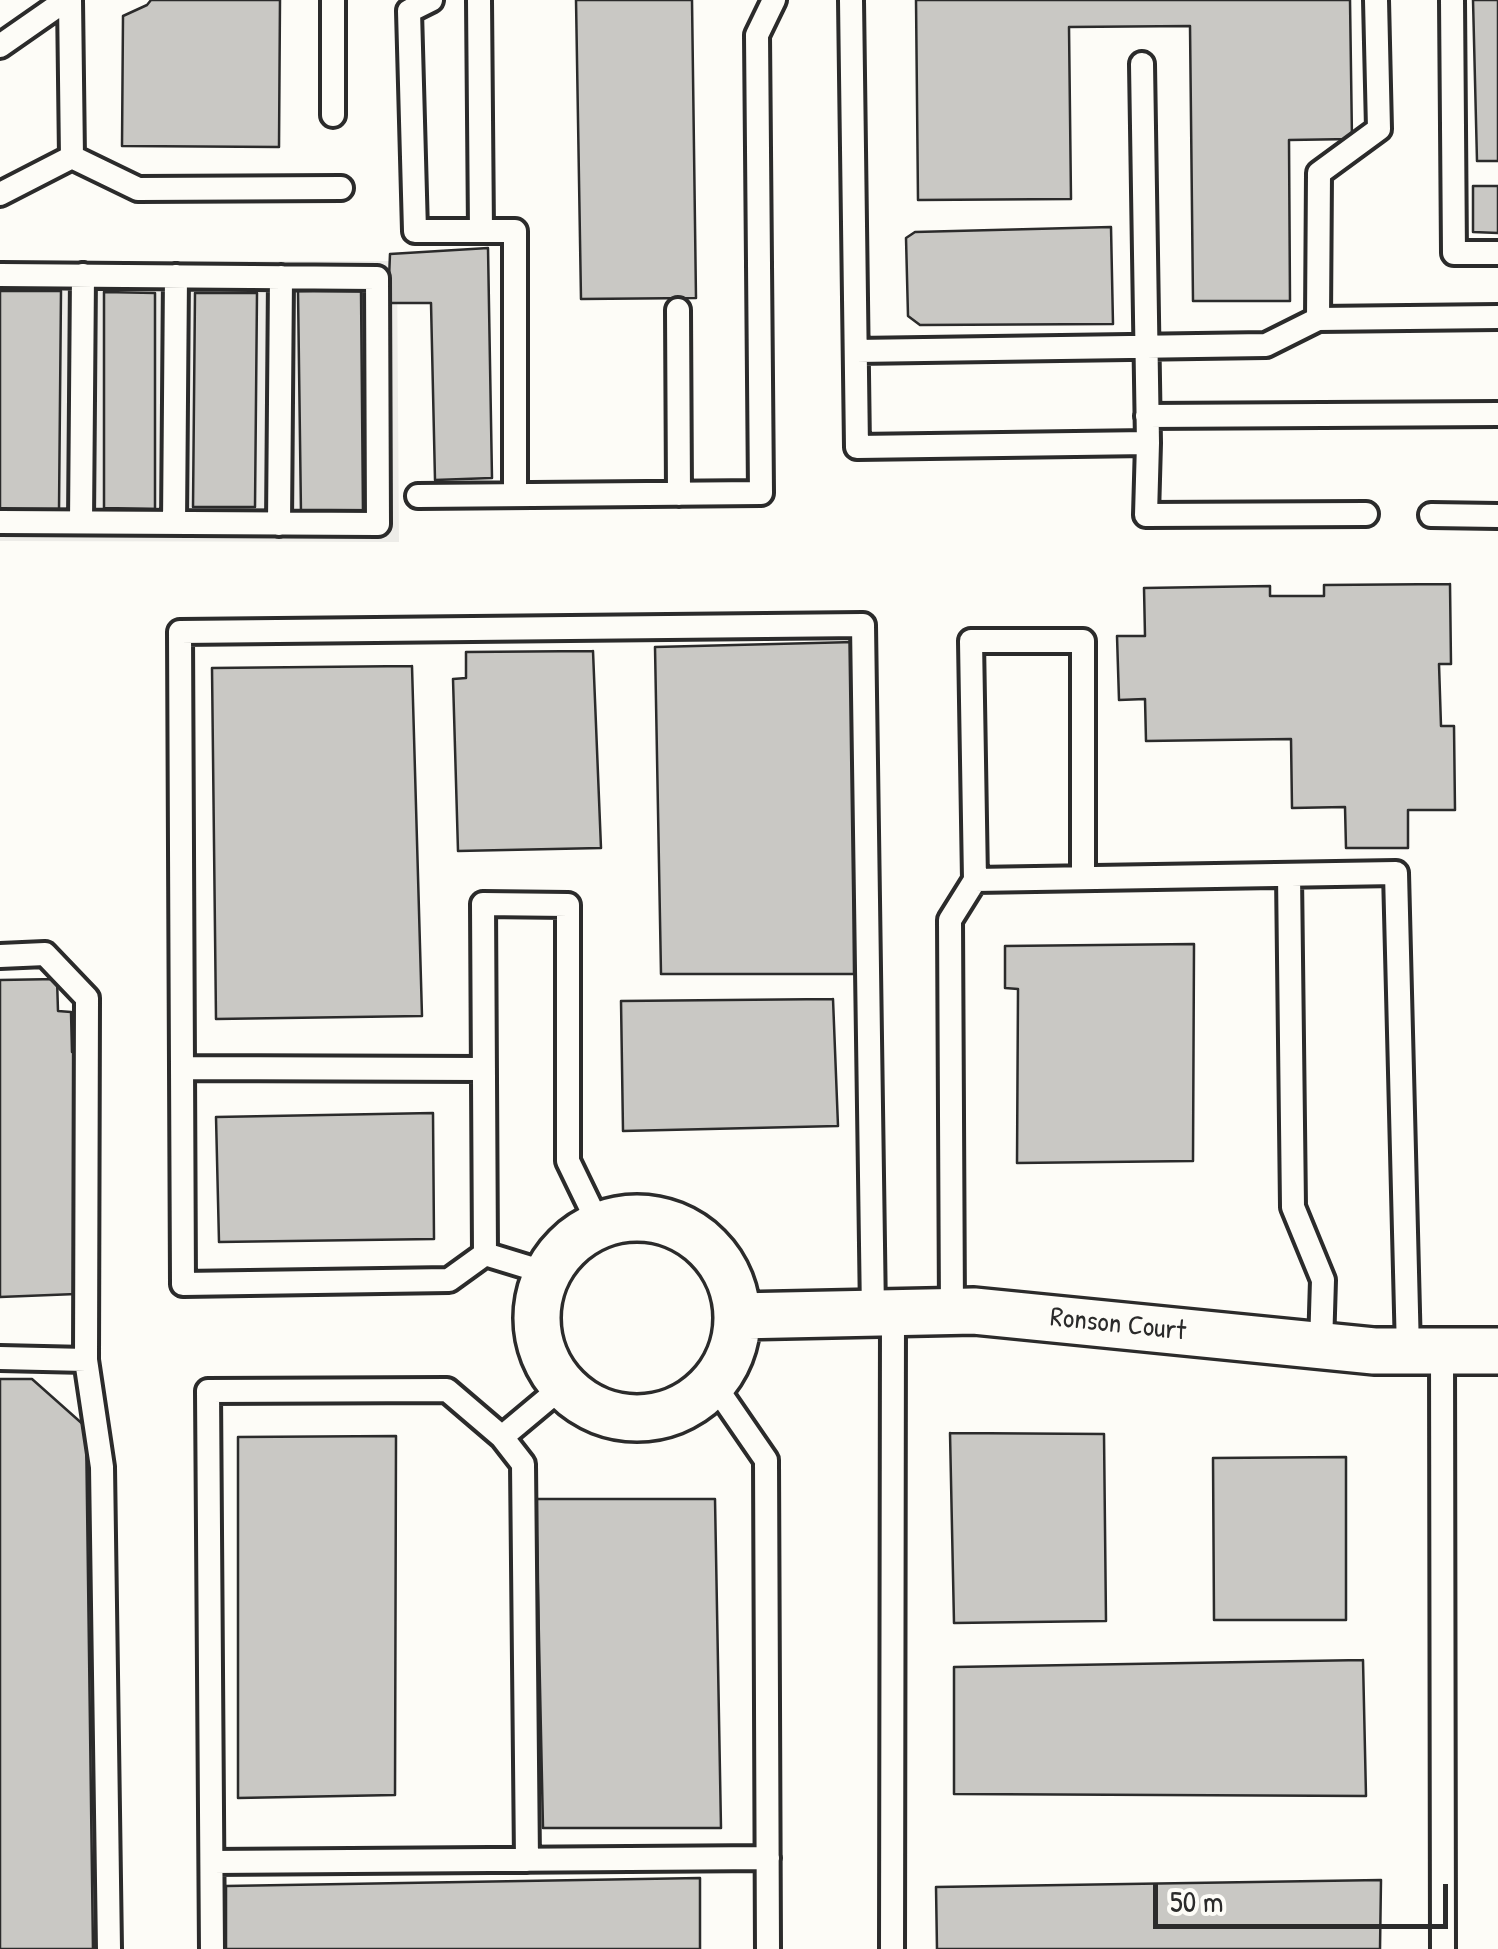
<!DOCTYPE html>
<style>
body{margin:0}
#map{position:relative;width:1498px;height:1949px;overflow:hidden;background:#fdfcf7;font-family:"Patrick Hand",sans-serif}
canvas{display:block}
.scale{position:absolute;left:1153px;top:1884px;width:295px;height:45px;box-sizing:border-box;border:5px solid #2b2b2b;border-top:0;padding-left:12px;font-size:30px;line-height:35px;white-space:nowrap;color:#2b2b2b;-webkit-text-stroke:8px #fdfcf7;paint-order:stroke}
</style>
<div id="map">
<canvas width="1498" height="1949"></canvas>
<div class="scale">50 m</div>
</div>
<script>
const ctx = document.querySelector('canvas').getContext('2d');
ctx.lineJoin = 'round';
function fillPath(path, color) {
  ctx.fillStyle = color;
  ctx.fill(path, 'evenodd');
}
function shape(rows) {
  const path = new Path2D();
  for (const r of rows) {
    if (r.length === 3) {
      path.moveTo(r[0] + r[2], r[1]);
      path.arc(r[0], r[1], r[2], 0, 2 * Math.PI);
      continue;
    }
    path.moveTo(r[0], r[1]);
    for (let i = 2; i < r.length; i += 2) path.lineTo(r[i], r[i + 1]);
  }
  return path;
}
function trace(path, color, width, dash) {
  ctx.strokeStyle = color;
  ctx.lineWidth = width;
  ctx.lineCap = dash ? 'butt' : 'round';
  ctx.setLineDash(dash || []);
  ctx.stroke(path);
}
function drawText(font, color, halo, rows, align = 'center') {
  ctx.font = font + ' "Patrick Hand",sans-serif';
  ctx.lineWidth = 8;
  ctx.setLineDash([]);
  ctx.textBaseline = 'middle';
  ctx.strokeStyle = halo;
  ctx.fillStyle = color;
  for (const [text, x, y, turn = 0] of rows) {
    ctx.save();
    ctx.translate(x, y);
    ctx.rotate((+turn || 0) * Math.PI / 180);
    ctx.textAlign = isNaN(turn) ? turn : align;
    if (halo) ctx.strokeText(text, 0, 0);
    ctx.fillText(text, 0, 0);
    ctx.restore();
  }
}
fillPath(shape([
 [0,261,397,261,399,542,0,541]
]), '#edece8');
const building = shape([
 [151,0,280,0,279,147,122,146,123,16,147,5,151,0],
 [576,0,692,0,696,298,581,299,576,0],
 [916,0,1350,0,1352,139,1289,140,1290,301,1193,301,1190,26,1069,27,1071,199,918,200,916,0],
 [1473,0,1498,0,1498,161,1477,161,1473,0],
 [1473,186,1498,186,1498,233,1473,232,1473,186],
 [1111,227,1113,324,920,325,908,316,906,238,915,232,1111,227],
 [488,248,492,478,435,480,431,303,388,303,390,254,488,248],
 [361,290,363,513,301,514,298,291,361,290],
 [0,291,61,291,59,510,0,509,0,291],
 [104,292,155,293,155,509,104,508,104,292],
 [195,293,257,293,255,507,193,507,195,293],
 [1450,584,1451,664,1439,664,1441,726,1454,726,1455,810,1408,810,1408,848,1346,848,1345,807,1292,808,1291,739,1146,741,1145,699,1119,700,1117,636,1145,636,1144,588,1270,586,1270,596,1324,596,1324,585,1450,584],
 [854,642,854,974,661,974,655,647,854,642],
 [593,651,601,848,458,851,453,679,466,678,466,652,593,651],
 [412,666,422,1016,216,1019,212,668,412,666],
 [1194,944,1193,1161,1017,1163,1018,989,1005,988,1005,946,1194,944],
 [57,979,58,1011,71,1012,72,1052,85,1050,85,1091,75,1090,76,1294,0,1297,0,980,57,979],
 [833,999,838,1126,623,1131,621,1001,833,999],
 [433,1113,434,1239,219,1242,216,1117,433,1113],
 [0,1379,32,1379,86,1427,93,1949,0,1949,0,1379],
 [950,1433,1104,1434,1106,1621,954,1623,950,1433],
 [396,1436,395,1795,238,1798,238,1437,396,1436],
 [1346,1457,1346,1620,1214,1620,1213,1458,1346,1457],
 [536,1499,715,1499,721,1828,543,1828,536,1499],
 [1363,1660,1366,1796,954,1794,954,1667,1363,1660],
 [700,1878,700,1949,226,1949,226,1886,700,1878],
 [1381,1880,1380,1949,937,1949,936,1887,1381,1880]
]);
fillPath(building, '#c9c8c4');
trace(building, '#2b2b2b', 2.5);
const lane = shape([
 [333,0,333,115],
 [431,0,409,11,415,231,515,231,515,495],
 [479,0,481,231],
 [851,0,857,447,1148,443,1142,64],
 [1452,0,1454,253,1498,253],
 [0,46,66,0],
 [72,157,138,189,341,188],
 [0,194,72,157,70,0],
 [0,275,377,278,378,524,0,522],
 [678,310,679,494],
 [1318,319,1319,173,1379,129,1376,0],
 [856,351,1266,345,1318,319,1498,317],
 [1147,416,1498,414],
 [1148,443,1146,515,1366,514],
 [418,496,761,493,757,35,774,0],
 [1431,515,1498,516],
 [81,522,83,275],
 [174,523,176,276],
 [279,524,281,277],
 [1289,875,1293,1207,1323,1280,1321,1346],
 [975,880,971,641,1083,641,1083,878],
 [0,956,45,954,87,998,86,1360,102,1467,109,1949],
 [182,1068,484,1069],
 [485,1254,449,1280,183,1284,180,632,863,625,873,1313],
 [547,1273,485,1254,483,904,568,905,568,1161,599,1225],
 [952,1311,950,920,975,880,1396,873,1408,1351],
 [1442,1351,1443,1949],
 [0,1358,86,1360],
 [713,1383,766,1460,768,1949],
 [502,1437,523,1464,527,1860],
 [212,1862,768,1858],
 [212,1949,208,1391,447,1390,502,1437,563,1386],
 [892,1949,893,1312]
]);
const street = shape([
 [637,1318,100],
 [737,1316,974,1311,1374,1351,1498,1351]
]);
trace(lane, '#2b2b2b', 30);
trace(street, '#2b2b2b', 52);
trace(lane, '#fdfcf7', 22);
trace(street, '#fdfcf7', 45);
drawText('28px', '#2b2b2b', '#fdfcf7', [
 ["Ronson Court",1118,1325,6]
]);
</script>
